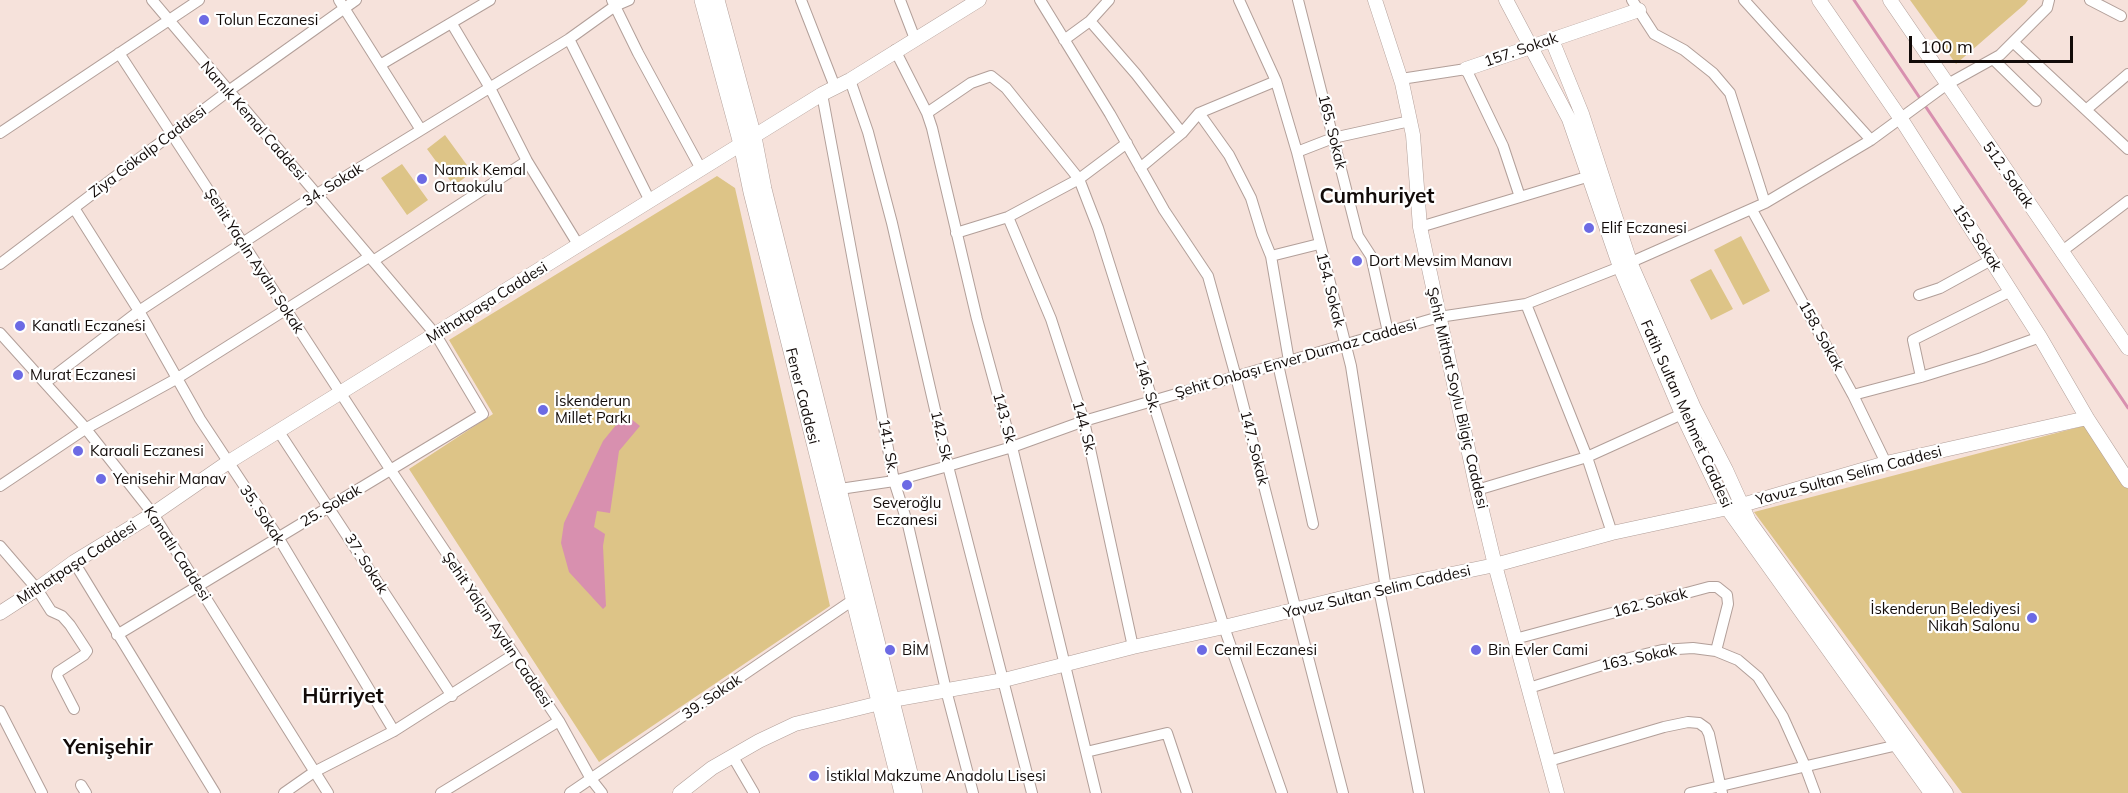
<!DOCTYPE html>
<meta charset="utf-8">
<style>
body{margin:0}
#map{position:relative;width:2128px;height:793px;overflow:hidden;background:#f6e2db;font-family:Mulish,sans-serif}
canvas{display:block}
.scale{position:absolute;left:1909px;top:36px;width:164px;height:27px;box-sizing:border-box;border:3px solid #120b09;border-top:0;padding-left:8px;font-size:18px;line-height:21px;white-space:nowrap;color:#120b09;-webkit-text-stroke:4px #fff;paint-order:stroke}
</style>
<div id="map">
<canvas width="2128" height="793"></canvas>
<div class="scale">100 m</div>
</div>
<script>
const ctx = document.querySelector('canvas').getContext('2d');
ctx.lineJoin = 'round';
function fillPath(path, color) {
  ctx.fillStyle = color;
  ctx.fill(path, 'evenodd');
}
function shape(rows) {
  const path = new Path2D();
  for (const r of rows) {
    path.moveTo(r[0], r[1]);
    for (let i = 2; i < r.length; i += 2) path.lineTo(r[i], r[i + 1]);
  }
  return path;
}
function trace(path, color, width, dash) {
  ctx.strokeStyle = color;
  ctx.lineWidth = width;
  ctx.lineCap = dash ? 'butt' : 'round';
  ctx.setLineDash(dash || []);
  ctx.stroke(path);
}
function drawText(font, color, halo, rows, align = 'center') {
  ctx.font = font + ' Mulish,sans-serif';
  ctx.lineWidth = 4.5;
  ctx.setLineDash([]);
  ctx.textBaseline = 'middle';
  ctx.strokeStyle = halo;
  ctx.fillStyle = color;
  for (const [text, x, y, turn = 0] of rows) {
    ctx.save();
    ctx.translate(x, y);
    ctx.rotate((+turn || 0) * Math.PI / 180);
    ctx.textAlign = isNaN(turn) ? turn : align;
    if (halo) ctx.strokeText(text, 0, 0);
    ctx.fillText(text, 0, 0);
    ctx.restore();
  }
}
fillPath(shape([
 [1910,0,2028,0,2025,4,1956,64],
 [445,135,472,172,454,186,427,149],
 [402,164,428,200,407,215,381,178],
 [717,176,735,188,830,606,599,762,409,469,493,414,449,340],
 [1741,236,1770,291,1743,305,1714,250],
 [1711,269,1733,309,1711,320,1690,280],
 [2087,425,2128,489,2128,793,1962,793,1754,512]
]), '#ddc487');
fillPath(shape([
 [625,414,640,426,619,451,610,513,597,511,594,527,605,534,603,546,606,606,603,609,569,572,561,543,564,523,603,441]
]), '#d890af');
trace(shape([
 [1854,0,2128,408]
]), '#d890af', 3);
const minor = shape([
 [339,0,421,130],
 [612,0,638,53,701,169],
 [801,0,835,87],
 [900,0,915,39],
 [1040,0,1110,114,1164,210,1208,276,1236,377,1343,793],
 [1239,0,1276,81,1297,152,1351,366,1386,589],
 [1298,0,1358,236,1371,256,1388,332],
 [1632,0,1654,34,1684,50,1713,73,1730,93,1765,203],
 [1744,0,1871,140],
 [2090,0,2121,16],
 [1090,21,1136,74,1182,133],
 [452,24,490,88,527,161,579,246],
 [569,39,650,201],
 [1064,40,1090,21,1109,0],
 [2013,42,2128,149],
 [895,50,927,113,932,128,977,319,1012,447,1096,793],
 [119,53,390,469,559,721,591,779,602,793],
 [1993,59,2036,101],
 [380,65,490,0],
 [1401,79,1466,69,1503,146,1520,197],
 [850,80,868,132,892,223,948,466,1032,793],
 [822,94,894,481,908,525,946,690,973,793],
 [2087,109,2128,74],
 [927,113,971,83,991,76,1006,88,1079,179,1098,228,1224,627,1282,793],
 [1199,113,1229,155,1251,198,1262,234,1271,256,1289,361],
 [0,133,199,0],
 [1297,152,1333,138,1410,121],
 [1140,168,1182,133,1199,113,1276,81],
 [74,208,139,311,200,419,278,537,394,731],
 [1752,210,1853,395,1886,463],
 [1008,217,1051,319,1084,421,1133,647],
 [1420,227,1590,176],
 [956,233,1008,217,1079,179,1127,143],
 [2061,252,2128,201],
 [1271,256,1319,244],
 [373,261,527,161],
 [0,264,227,92,356,0],
 [1919,295,1940,288,1991,260],
 [1526,304,1587,457,1612,533],
 [0,333,82,424,153,514,328,793],
 [1278,364,1313,524],
 [1921,377,1913,340,2011,291],
 [45,383,139,311,317,194,569,39,615,6,629,0],
 [1853,395,1921,377,1982,358,2040,337],
 [279,432,452,696],
 [0,486,85,429,176,379,369,257],
 [840,489,894,481,948,466,1012,447,1084,421,1439,317,1526,304,1620,267,1765,203,1871,140,1946,85,2000,55,2047,8,2049,0],
 [1477,490,1587,457,1682,414],
 [0,546,37,589,51,611,62,616,70,625,87,651,84,655,58,672,57,676,74,709],
 [74,562,215,793],
 [1379,589,1419,793],
 [117,635,483,414,436,335,152,0],
 [1515,639,1709,587,1717,587,1727,595,1728,604,1716,651],
 [1529,688,1609,663,1662,650,1693,648,1716,651,1738,660,1758,677,1783,717,1805,766,1815,793],
 [0,711,42,793],
 [1086,752,1167,733,1187,793],
 [733,757,754,793],
 [1549,761,1664,727,1688,722,1699,723,1706,728,1709,734,1722,793],
 [81,785,86,793],
 [284,793,314,772,394,731,513,655],
 [441,793,559,721],
 [570,793,853,600],
 [1690,793,1902,744]
]);
const tertiary = shape([
 [1375,0,1402,83,1413,135,1420,227,1477,490,1495,565,1557,793],
 [1506,0,1569,119,1620,267,1682,414,1727,508,1931,793],
 [1819,0,1901,119,1991,260,2040,337,2087,418,2128,481],
 [1890,0,2128,348],
 [1552,40,1582,114,1630,262,1694,408,1726,470,1749,521,1946,793],
 [1466,69,1639,10],
 [0,613,37,589,74,562,153,514,227,463,822,94,850,80,979,0],
 [680,793,712,768,759,741,795,724,892,700,1004,680,1133,647,1224,627,1379,589,1495,565,1612,533,1742,505,1886,463,2087,418]
]);
const secondary = shape([
 [702,0,741,144,751,192,902,793],
 [717,0,754,137,764,189,915,793]
]);
trace(minor, '#b29f99', 12);
trace(tertiary, '#b29f99', 15);
trace(secondary, '#b29f99', 16);
trace(minor, '#fff', 10);
trace(tertiary, '#fff', 14);
trace(secondary, '#fff', 15);
for (const [x, y, r, color] of [
 [204,20,6,"#6c6ae4"],
 [422,179,6,"#6c6ae4"],
 [1589,228,6,"#6c6ae4"],
 [1357,261,6,"#6c6ae4"],
 [20,326,6,"#6c6ae4"],
 [18,375,6,"#6c6ae4"],
 [543,410,6,"#6c6ae4"],
 [78,451,6,"#6c6ae4"],
 [101,479,6,"#6c6ae4"],
 [907,485,6,"#6c6ae4"],
 [2032,618,6,"#6c6ae4"],
 [890,650,6,"#6c6ae4"],
 [1202,650,6,"#6c6ae4"],
 [1476,650,6,"#6c6ae4"],
 [814,776,6,"#6c6ae4"]
]) {
  const dot = new Path2D();
  dot.arc(x, y, r, 0, 2 * Math.PI);
  ctx.fillStyle = color;
  ctx.fill(dot);
  trace(dot, '#fff', 2);
}
drawText('15px', '#120b09', '#fff', [
 ["Tolun Eczanesi",216,20],
 ["Namık Kemal",434,170],
 ["Ortaokulu",434,187],
 ["Elif Eczanesi",1601,228],
 ["Dort Mevsim Manavı",1369,261],
 ["Kanatlı Eczanesi",32,326],
 ["Murat Eczanesi",30,375],
 ["İskenderun",555,401],
 ["Millet Parkı",555,418],
 ["Karaali Eczanesi",90,451],
 ["Yenisehir Manav",113,479],
 ["Severoğlu",907,503,"center"],
 ["Eczanesi",907,520,"center"],
 ["İskenderun Belediyesi",2020,609,"right"],
 ["Nikah Salonu",2020,626,"right"],
 ["BİM",902,650],
 ["Cemil Eczanesi",1214,650],
 ["Bin Evler Cami",1488,650],
 ["İstiklal Makzume Anadolu Lisesi",826,776]
], 'left');
drawText('15px', '#120b09', '#fff', [
 ["157. Sokak",1521,50,-19],
 ["Namık Kemal Caddesi",253,121,49],
 ["165. Sokak",1332,132,76],
 ["Ziya Gökalp Caddesi",148,152,-37],
 ["512. Sokak",2008,175,55],
 ["34. Sokak",333,185,-32],
 ["152. Sokak",1977,238,57],
 ["Şehit Yaçıln Aydın Sokak",254,261,57],
 ["154. Sokak",1330,290,76],
 ["Mithatpaşa Caddesi",487,303,-32],
 ["158. Sokak",1821,336,61],
 ["Şehit Onbaşı Enver Durmaz Caddesi",1296,359,-16],
 ["146. Sk.",1147,386,73],
 ["Fener Caddesi",802,396,76],
 ["Şehit Mithat Soylu Bilgiç Caddesi",1457,398,77],
 ["Fatih Sultan Mehmet Caddesi",1686,414,66],
 ["143. Sk",1004,418,75],
 ["144. Sk.",1084,428,75],
 ["142. Sk",941,436,77],
 ["141. Sk.",888,446,80],
 ["147. Sokak",1254,448,76],
 ["Yavuz Sultan Selim Caddesi",1849,476,-15],
 ["25. Sokak",331,506,-31],
 ["35. Sokak",262,515,56],
 ["Kanatlı Caddesi",177,554,57],
 ["Mithatpaşa Caddesi",77,563,-33],
 ["37. Sokak",366,564,58],
 ["Yavuz Sultan Selim Caddesi",1377,592,-13],
 ["162. Sokak",1650,603,-15],
 ["Şehit Yalçın Aydın Caddesi",497,630,56],
 ["163. Sokak",1639,658,-12],
 ["39. Sokak",712,697,-34]
]);
drawText('bold 21px', '#120b09', '#fff', [
 ["Cumhuriyet",1377,197],
 ["Hürriyet",343,697],
 ["Yenişehir",108,748]
]);
</script>
